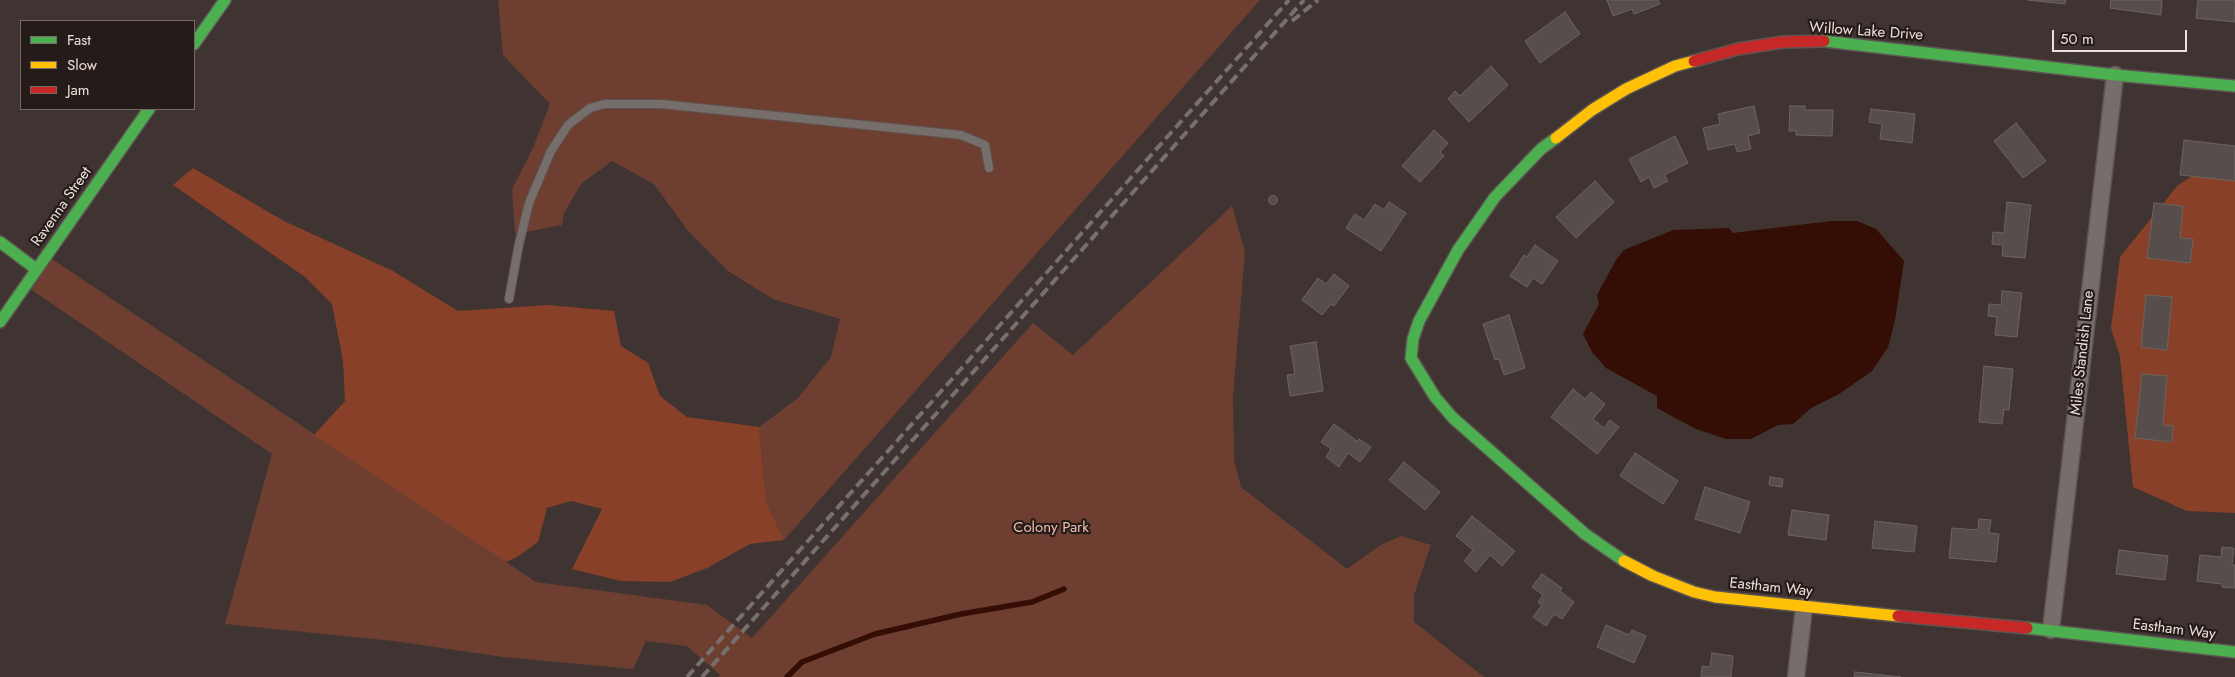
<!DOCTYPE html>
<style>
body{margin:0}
#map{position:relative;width:2235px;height:677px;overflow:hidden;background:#3f3431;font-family:Jost,sans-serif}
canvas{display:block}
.legend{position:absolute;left:20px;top:20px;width:175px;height:90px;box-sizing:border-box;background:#251c19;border:1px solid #756a67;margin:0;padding:6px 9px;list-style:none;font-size:15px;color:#eddfdb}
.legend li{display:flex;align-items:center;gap:10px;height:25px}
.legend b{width:25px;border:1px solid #756a67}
.scale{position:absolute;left:2052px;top:30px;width:135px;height:22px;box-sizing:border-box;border:2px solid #eddfdb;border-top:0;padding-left:6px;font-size:15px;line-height:18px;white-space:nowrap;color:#eddfdb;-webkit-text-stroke:4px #251c19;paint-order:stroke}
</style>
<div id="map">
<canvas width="2235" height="677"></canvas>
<ul class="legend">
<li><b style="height:6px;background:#4caf50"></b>Fast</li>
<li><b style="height:6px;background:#ffc107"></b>Slow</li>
<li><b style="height:6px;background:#c62828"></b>Jam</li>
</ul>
<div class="scale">50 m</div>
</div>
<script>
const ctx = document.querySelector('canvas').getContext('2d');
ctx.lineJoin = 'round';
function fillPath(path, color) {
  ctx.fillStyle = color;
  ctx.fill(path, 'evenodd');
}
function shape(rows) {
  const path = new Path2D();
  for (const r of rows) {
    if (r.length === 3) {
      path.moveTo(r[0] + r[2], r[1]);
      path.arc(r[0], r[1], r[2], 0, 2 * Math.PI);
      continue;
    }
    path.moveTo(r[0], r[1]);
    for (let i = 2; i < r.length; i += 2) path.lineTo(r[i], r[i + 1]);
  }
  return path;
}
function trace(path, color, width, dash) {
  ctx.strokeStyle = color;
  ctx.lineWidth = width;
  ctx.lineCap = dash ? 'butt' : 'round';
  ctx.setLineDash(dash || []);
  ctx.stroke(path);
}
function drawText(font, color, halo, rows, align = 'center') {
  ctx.font = font + ' Jost,sans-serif';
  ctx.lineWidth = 4.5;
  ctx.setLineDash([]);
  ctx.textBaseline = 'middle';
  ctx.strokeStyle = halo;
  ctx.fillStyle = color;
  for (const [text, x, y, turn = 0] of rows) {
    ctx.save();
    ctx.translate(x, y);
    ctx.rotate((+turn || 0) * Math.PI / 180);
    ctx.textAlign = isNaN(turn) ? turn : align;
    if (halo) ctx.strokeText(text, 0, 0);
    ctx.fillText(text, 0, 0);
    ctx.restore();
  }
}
fillPath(shape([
 [498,0,1260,0,784,540,766,502,759,427,798,398,831,357,840,319,773,299,728,271,688,231,654,184,612,161,581,184,564,213,562,225,515,234,512,189,533,148,550,104,503,55],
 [1232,206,1245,252,1233,396,1234,460,1241,487,1347,569,1379,546,1401,536,1431,545,1414,595,1414,622,1484,677,718,677,720,675,687,646,646,641,633,669,503,657,394,641,225,624,272,454,26,286,46,255,536,582,707,605,752,638,1033,323,1073,355]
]), '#6e3f31');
fillPath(shape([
 [2235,149,2235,513,2187,511,2133,487,2120,357,2111,328,2120,257,2177,186],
 [193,168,284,221,393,271,458,311,548,305,614,311,621,346,648,363,660,396,687,417,759,427,766,502,784,540,750,544,707,568,670,582,621,581,572,569,602,509,571,501,547,508,538,542,517,557,506,562,314,435,345,401,343,361,332,304,305,277,173,185]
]), '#894028');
fillPath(shape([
 [1831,221,1857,221,1876,229,1904,261,1895,320,1888,347,1872,371,1839,394,1811,408,1793,424,1778,425,1751,439,1726,439,1696,429,1657,408,1657,396,1606,368,1592,352,1583,334,1599,304,1597,295,1616,260,1624,250,1673,230,1729,228,1733,233]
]), '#340d04');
trace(shape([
 [787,677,802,662,875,634,961,614,1032,602,1064,589]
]), '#340d04', 5.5);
const building = shape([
 [1607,0,1658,0,1660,4,1634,14,1632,9,1613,16,1607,0],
 [2028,0,2066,0,2065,4,2028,0],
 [2111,0,2162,0,2161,15,2110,8,2111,0],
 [2198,0,2235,0,2235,22,2196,18,2198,0],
 [1565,12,1580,34,1540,63,1525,41,1565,12],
 [1491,66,1508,85,1469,122,1448,99,1455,91,1460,96,1491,66],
 [1754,106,1760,133,1748,136,1751,149,1737,152,1735,144,1708,150,1703,128,1720,124,1718,114,1754,106],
 [1790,106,1805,106,1805,110,1833,110,1832,136,1796,135,1796,131,1789,131,1790,106],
 [1871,109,1915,114,1912,143,1880,139,1882,124,1869,122,1871,109],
 [2016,123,2046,161,2023,178,1994,141,2016,123],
 [1434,130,1448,143,1440,152,1444,156,1420,182,1402,166,1434,130],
 [1675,136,1688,163,1664,175,1668,181,1654,188,1649,177,1641,182,1629,159,1675,136],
 [2184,140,2235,146,2235,181,2180,175,2184,140],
 [1595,181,1614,202,1576,238,1556,217,1595,181],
 [1273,200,4.5],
 [1389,202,1406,213,1381,251,1346,228,1355,214,1364,220,1375,204,1384,210,1389,202],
 [2007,202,2031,205,2025,258,2002,256,2003,245,1992,244,1993,232,2004,233,2007,202],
 [2154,203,2183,206,2180,238,2193,239,2190,263,2147,258,2154,203],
 [1535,245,1558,261,1542,284,1533,278,1527,287,1510,276,1524,255,1527,257,1535,245],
 [1334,274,1349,286,1334,306,1331,304,1322,315,1302,300,1318,278,1326,284,1334,274],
 [2002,291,2022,293,2017,337,1995,335,1997,317,1988,316,1989,304,2001,305,2002,291],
 [2146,295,2172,297,2167,350,2141,347,2146,295],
 [1509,315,1525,368,1504,375,1499,359,1495,360,1483,324,1509,315],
 [1316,342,1323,391,1290,396,1287,375,1295,374,1290,346,1316,342],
 [1984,366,2013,369,2009,410,2004,409,2002,424,1979,422,1984,366],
 [2142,374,2167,376,2163,425,2173,426,2172,442,2135,438,2142,374],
 [1573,389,1585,399,1591,392,1605,404,1593,419,1604,428,1610,420,1619,427,1597,454,1551,417,1573,389],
 [1334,424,1357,441,1359,439,1371,447,1360,462,1348,453,1339,467,1326,457,1331,449,1321,442,1334,424],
 [1635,453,1678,481,1663,504,1620,476,1635,453],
 [1404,462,1440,492,1425,510,1389,480,1404,462],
 [1770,477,1783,479,1782,487,1769,485,1770,477],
 [1705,487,1750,502,1740,533,1695,519,1705,487],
 [1792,510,1829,515,1826,540,1788,535,1792,510],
 [1472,516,1515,551,1502,566,1490,555,1476,572,1464,561,1473,550,1456,536,1472,516],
 [1979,519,1991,520,1989,533,1999,534,1996,562,1949,558,1952,528,1978,530,1979,519],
 [1875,521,1917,526,1914,552,1872,548,1875,521],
 [2222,547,2234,548,2232,565,2235,565,2235,588,2222,587,2222,584,2197,581,2200,555,2221,557,2222,547],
 [2119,550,2168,556,2165,580,2116,574,2119,550],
 [1542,574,1562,588,1560,591,1574,602,1562,619,1554,614,1546,626,1533,617,1542,605,1538,602,1543,595,1532,587,1542,574],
 [1606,625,1629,635,1632,630,1646,636,1634,663,1597,647,1606,625],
 [1712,653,1733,656,1731,677,1701,677,1702,666,1710,667,1712,653],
 [1855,672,1865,673,1901,677,1854,677,1855,672]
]);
fillPath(building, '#574e4b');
trace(building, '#6d6360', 1);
const lane = shape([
 [509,299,519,244,529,203,551,151,568,125,590,108,605,104,661,104,961,135,985,145,989,168]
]);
const street = shape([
 [2051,630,2115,75],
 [1796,677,1804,607]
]);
const fast = shape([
 [1824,41,2115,75,2235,86],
 [194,44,225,0],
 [1556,138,1541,149,1495,197,1458,250,1419,321,1413,339,1411,358,1435,397,1453,418,1585,534,1624,561],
 [0,242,36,269],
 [0,322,149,109],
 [2027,628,2235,652]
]);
const slow = shape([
 [1556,138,1592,110,1626,89,1675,66,1694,61],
 [1624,561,1653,576,1694,592,1715,597,1898,616]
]);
const jam = shape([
 [1694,61,1738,49,1783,42,1824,41],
 [1898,616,2027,628]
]);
trace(lane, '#5d5351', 10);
trace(street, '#5d5351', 19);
trace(fast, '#5d5351', 14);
trace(slow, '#5d5351', 14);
trace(jam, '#5d5351', 14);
trace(lane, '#766e6b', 8);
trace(street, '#766e6b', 16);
trace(fast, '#4caf50', 11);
trace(slow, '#ffc107', 11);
trace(jam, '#c62828', 11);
trace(shape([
 [1292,21,1318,0],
 [687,677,1289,0],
 [702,677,1304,0]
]), '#77706c', 4, [10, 5]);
drawText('15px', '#eddfdb', '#251c19', [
 ["Willow Lake Drive",1866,32,4],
 ["Ravenna Street",62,207,-55],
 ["Miles Standish Lane",2083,353,-84],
 ["Eastham Way",1771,588,6],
 ["Eastham Way",2174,630,7]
]);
drawText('15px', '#f0bfb0', '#251c19', [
 ["Colony Park",1051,528]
]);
</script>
